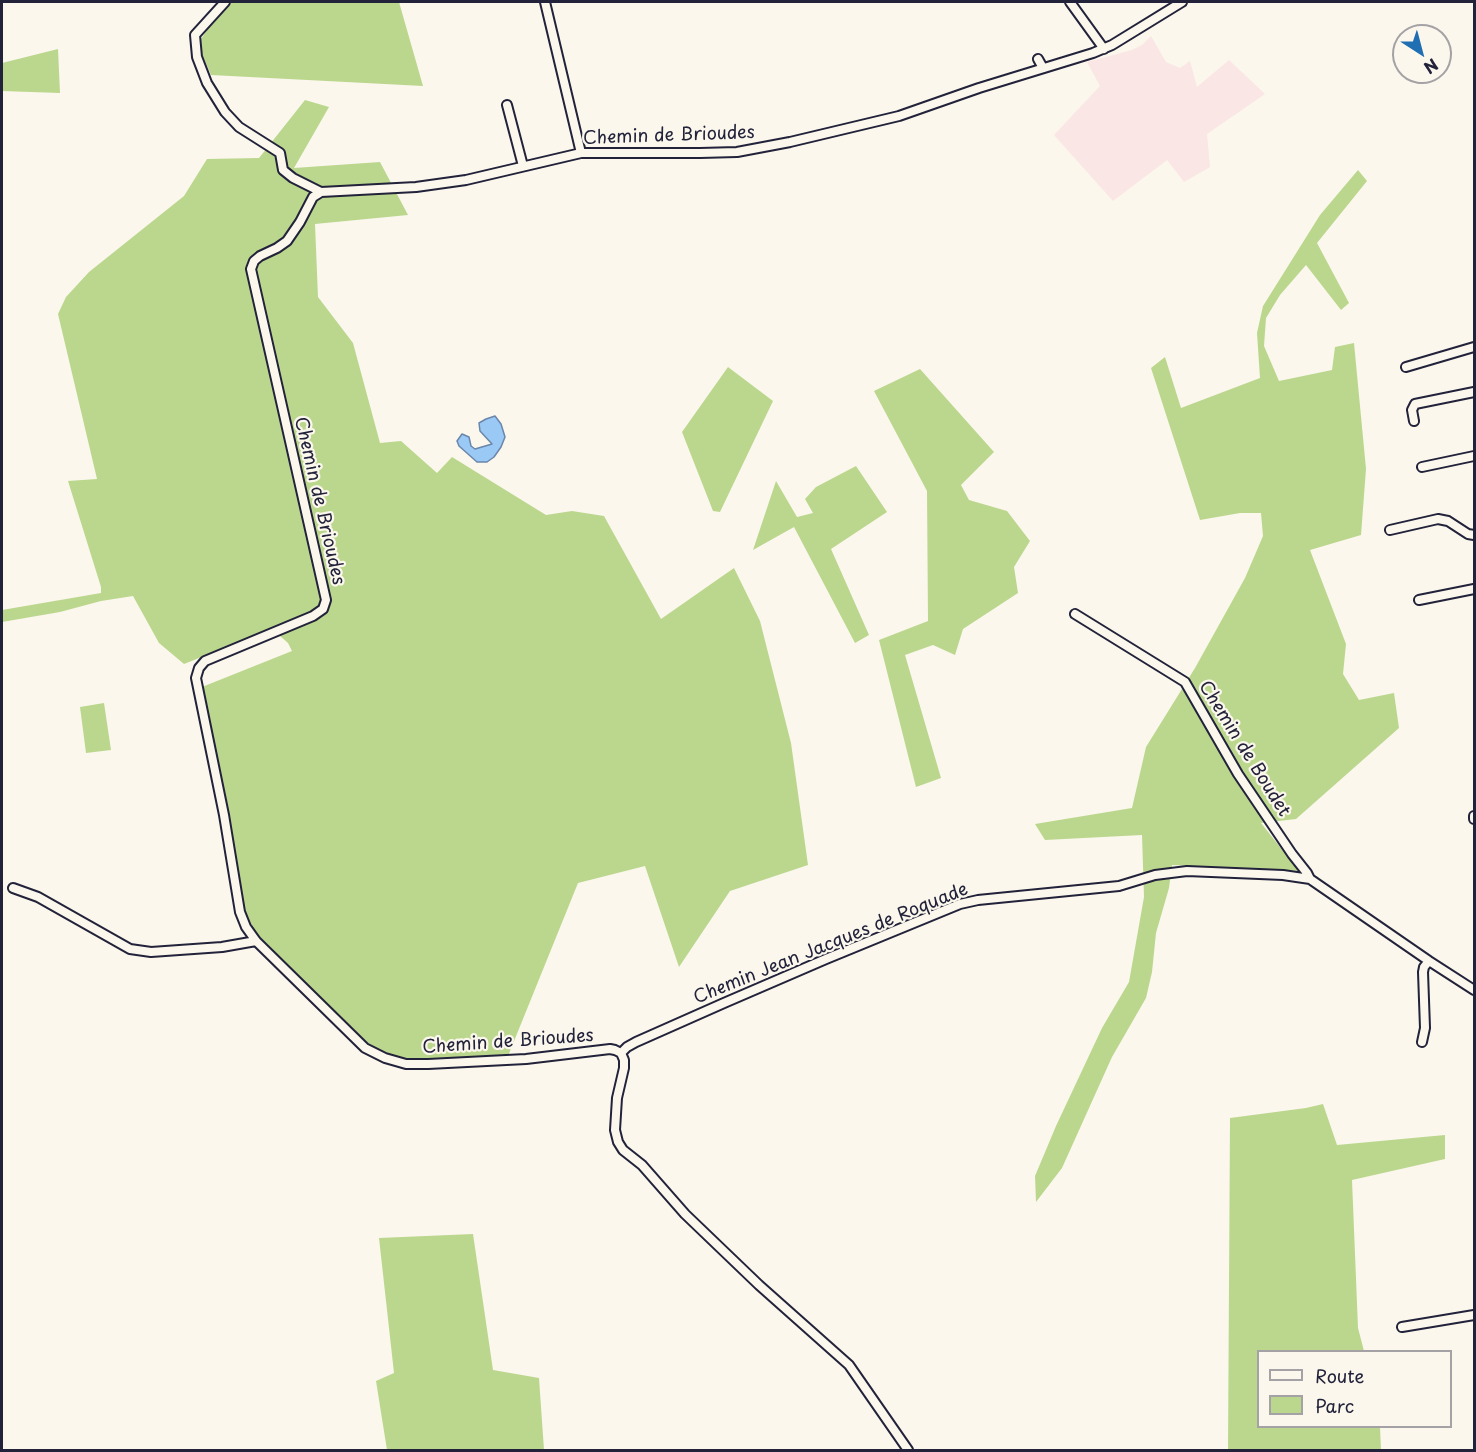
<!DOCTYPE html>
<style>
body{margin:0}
#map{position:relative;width:1476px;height:1452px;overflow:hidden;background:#fbf7ec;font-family:"Playpen Sans",sans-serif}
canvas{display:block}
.frame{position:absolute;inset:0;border:3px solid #22223b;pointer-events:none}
.legend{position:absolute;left:1257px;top:1350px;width:195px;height:78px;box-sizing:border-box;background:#fbf7ec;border:2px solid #a4a2a5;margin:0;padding:8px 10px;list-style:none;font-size:18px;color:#22223b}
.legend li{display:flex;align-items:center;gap:12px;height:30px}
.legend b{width:30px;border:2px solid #a4a2a5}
.north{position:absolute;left:1392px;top:24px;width:60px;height:60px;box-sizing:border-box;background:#fbf7ec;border:2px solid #a4a2a5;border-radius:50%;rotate:144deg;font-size:16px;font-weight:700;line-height:24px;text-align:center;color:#22223b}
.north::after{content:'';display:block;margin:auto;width:21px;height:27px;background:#1f6fb2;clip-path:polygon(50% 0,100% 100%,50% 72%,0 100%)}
</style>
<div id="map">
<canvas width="1476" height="1452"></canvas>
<div class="frame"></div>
<ul class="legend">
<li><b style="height:8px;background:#fbf7ec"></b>Route</li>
<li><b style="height:16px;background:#bbd78e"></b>Parc</li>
</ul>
<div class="north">N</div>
</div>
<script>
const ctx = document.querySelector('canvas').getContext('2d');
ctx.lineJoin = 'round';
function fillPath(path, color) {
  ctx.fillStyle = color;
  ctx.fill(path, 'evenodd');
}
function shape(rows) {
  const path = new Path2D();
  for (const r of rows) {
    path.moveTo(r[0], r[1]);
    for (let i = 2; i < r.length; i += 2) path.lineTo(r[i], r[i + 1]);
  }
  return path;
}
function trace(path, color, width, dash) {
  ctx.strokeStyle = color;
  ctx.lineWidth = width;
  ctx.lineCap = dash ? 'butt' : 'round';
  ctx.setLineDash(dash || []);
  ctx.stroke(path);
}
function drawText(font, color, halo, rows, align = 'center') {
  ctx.font = font + ' "Playpen Sans",sans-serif';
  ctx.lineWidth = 4.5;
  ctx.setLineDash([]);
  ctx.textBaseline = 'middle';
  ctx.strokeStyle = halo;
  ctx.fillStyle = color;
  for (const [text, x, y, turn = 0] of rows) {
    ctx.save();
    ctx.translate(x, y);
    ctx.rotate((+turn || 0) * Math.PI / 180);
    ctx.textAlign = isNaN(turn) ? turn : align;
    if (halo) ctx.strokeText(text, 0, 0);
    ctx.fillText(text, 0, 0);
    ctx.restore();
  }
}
fillPath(shape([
 [1151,36,1166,62,1180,68,1190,61,1197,87,1229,60,1265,94,1207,134,1210,167,1184,182,1167,160,1113,201,1054,135,1100,86,1087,62,1132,50,1142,45]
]), '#fae6e5');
fillPath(shape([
 [230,2,399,2,423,86,211,75,202,54,201,39,216,17],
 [58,49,60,93,2,91,2,63],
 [305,100,329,107,294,168,380,162,408,215,315,224,318,297,353,343,380,443,401,441,437,473,452,457,546,515,572,511,604,516,661,619,734,568,760,621,791,743,808,865,730,891,679,967,645,866,578,883,508,1056,404,1059,385,1053,366,1042,353,1032,256,933,244,910,240,892,230,824,202,687,292,651,288,643,272,629,184,664,159,643,133,596,101,601,60,612,2,622,2,610,101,593,101,587,68,481,97,479,58,314,66,297,89,272,184,196,207,159,259,158],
 [1358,170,1367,181,1317,243,1349,303,1341,310,1306,265,1280,295,1266,318,1264,346,1279,381,1332,370,1335,347,1354,343,1366,469,1361,535,1310,550,1346,644,1343,674,1359,700,1394,693,1399,728,1296,819,1261,823,1299,871,1172,865,1169,888,1156,933,1152,972,1146,998,1112,1057,1062,1168,1036,1202,1035,1176,1056,1126,1102,1028,1129,982,1144,897,1142,835,1045,840,1035,824,1132,808,1146,747,1195,668,1245,578,1263,536,1261,513,1240,513,1200,520,1151,368,1165,357,1181,408,1260,378,1257,333,1263,306,1320,215],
 [728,367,773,401,720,512,713,511,682,432],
 [920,369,994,452,961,485,969,500,1007,511,1030,541,1014,567,1018,593,963,629,955,655,933,645,905,655,941,778,916,787,879,640,928,621,927,491,874,391],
 [856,466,887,512,831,549,869,635,855,643,794,527,753,550,776,481,797,517,813,513,805,499,816,487],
 [104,703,111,750,86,753,80,707],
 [1323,1104,1337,1145,1445,1135,1445,1159,1352,1180,1358,1328,1364,1351,1258,1352,1258,1426,1380,1427,1381,1450,1228,1450,1230,1118,1306,1108],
 [473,1234,493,1370,539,1378,544,1450,387,1450,376,1381,394,1373,379,1238]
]), '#bbd78e');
const water = shape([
 [495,416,501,424,505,437,501,447,494,457,487,462,477,462,459,446,457,441,462,434,469,437,471,446,475,449,492,444,480,431,479,423,486,419,495,416]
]);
fillPath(water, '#9ac9f5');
trace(water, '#6a86ab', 1.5);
const minor = shape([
 [225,2,195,35,197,57,207,83,225,112,239,127,280,153,283,170,293,178,321,192],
 [545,2,581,153],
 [1070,2,1104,49],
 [1038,59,1043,68],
 [507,105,523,166],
 [1406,367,1474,347],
 [1414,421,1412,410,1415,404,1474,392],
 [1422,467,1474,456],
 [1390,530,1438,519,1448,521,1468,534,1474,535],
 [1419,600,1474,589],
 [1075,614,1185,682,1238,774,1292,854,1307,873,1310,879],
 [1474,816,1474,819],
 [13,888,38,897,130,949,151,952,222,947,256,941],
 [1422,1042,1425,1028,1423,972,1424,967,1429,961],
 [621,1053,627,1047,636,1042,724,1003,826,959,960,904,978,900,1119,886,1155,875,1187,871,1283,875,1310,879,1429,961,1474,990],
 [1402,1327,1474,1315],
 [908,1450,849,1365,759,1285,685,1214,642,1165,623,1150,618,1142,615,1130,617,1098,624,1068,624,1060,621,1053,615,1050,610,1049,526,1059,428,1064,406,1064,385,1058,365,1048,256,941,246,927,240,912,224,815,196,678,199,668,205,661,313,616,323,609,326,600,251,269,254,261,260,256,277,248,287,241,300,222,313,197,321,192,416,187,466,180,581,153,700,153,737,152,790,142,899,116,979,88,1093,53,1112,45,1182,2]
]);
trace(minor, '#22223b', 12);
trace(minor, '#fbf7ec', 8);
drawText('18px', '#22223b', '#fbf7ec', [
 ["Chemin de Brioudes",669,136,-2],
 ["Chemin de Brioudes",319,501,77],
 ["Chemin de Boudet",1244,749,58],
 ["Chemin Jean Jacques de Roquade",831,944,-22],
 ["Chemin de Brioudes",508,1042,-4]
]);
</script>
